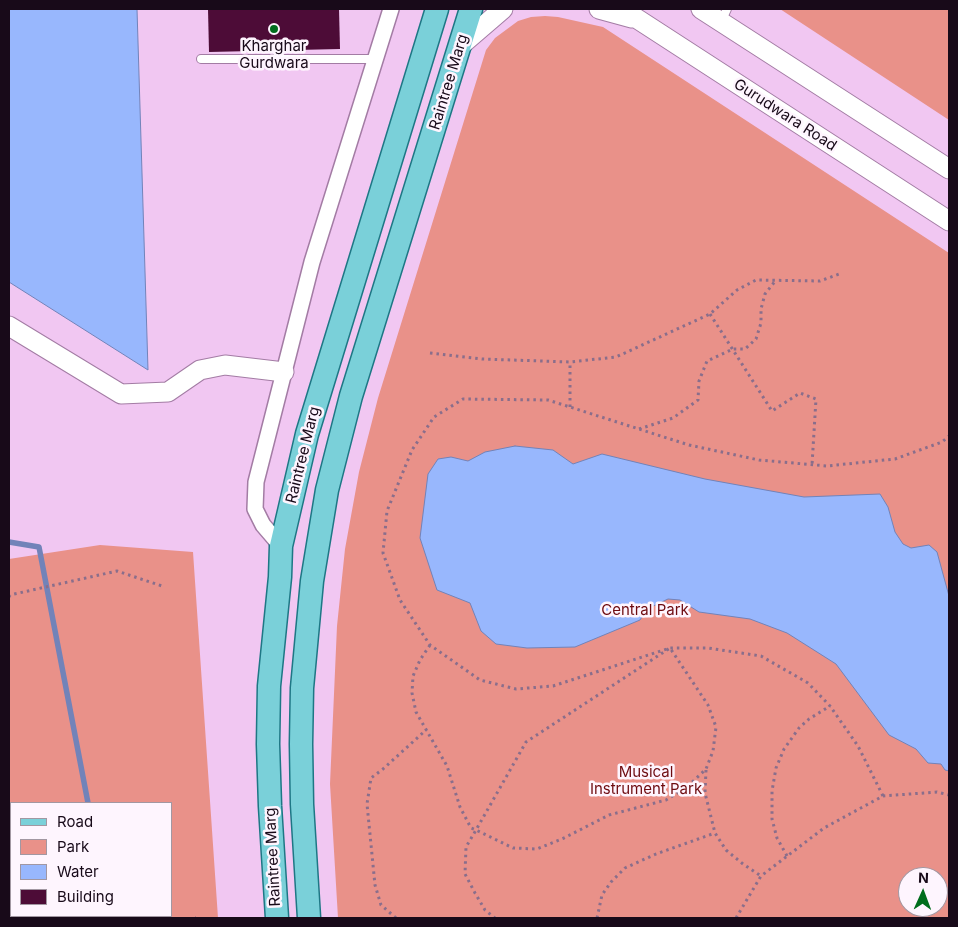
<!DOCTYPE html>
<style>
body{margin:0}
#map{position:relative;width:958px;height:927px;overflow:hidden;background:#f1c7f2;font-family:Inter,sans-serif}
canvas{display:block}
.frame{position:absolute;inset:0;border:10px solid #180a19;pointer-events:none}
.legend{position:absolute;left:10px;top:802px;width:162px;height:115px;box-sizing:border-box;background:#fef5fe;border:1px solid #a297a2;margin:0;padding:6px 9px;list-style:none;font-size:15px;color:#180a19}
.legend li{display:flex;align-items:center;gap:10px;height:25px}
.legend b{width:25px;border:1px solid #a297a2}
.north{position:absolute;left:898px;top:867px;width:50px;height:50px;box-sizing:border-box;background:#fef5fe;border:1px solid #a297a2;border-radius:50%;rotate:2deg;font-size:14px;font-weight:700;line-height:20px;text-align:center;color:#180a19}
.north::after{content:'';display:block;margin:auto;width:18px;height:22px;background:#006d1d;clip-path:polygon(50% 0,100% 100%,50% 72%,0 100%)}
</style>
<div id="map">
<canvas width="958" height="927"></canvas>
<div class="frame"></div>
<ul class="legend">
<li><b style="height:6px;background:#7ad0d9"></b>Road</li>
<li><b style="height:14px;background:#e99189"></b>Park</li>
<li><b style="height:14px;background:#98b7fd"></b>Water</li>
<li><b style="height:14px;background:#4d0c37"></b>Building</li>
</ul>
<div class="north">N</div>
</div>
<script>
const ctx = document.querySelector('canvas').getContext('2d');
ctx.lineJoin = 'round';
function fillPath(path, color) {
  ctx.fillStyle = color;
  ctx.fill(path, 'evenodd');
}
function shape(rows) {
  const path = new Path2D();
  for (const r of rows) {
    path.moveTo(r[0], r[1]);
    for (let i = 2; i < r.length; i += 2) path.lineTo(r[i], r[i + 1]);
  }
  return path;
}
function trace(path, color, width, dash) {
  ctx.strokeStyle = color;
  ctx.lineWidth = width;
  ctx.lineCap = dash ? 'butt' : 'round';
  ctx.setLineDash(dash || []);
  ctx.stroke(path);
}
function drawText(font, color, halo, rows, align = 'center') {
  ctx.font = font + ' Inter,sans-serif';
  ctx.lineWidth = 5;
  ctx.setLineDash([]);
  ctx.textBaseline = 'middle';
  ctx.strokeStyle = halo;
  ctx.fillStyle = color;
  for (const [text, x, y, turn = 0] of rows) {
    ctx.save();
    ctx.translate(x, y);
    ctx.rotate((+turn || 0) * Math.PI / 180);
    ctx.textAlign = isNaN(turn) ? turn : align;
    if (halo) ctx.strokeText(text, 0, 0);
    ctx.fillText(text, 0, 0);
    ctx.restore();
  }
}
fillPath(shape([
 [780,9,949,9,949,120],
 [545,16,558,17,603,27,949,253,949,918,338,918,330,784,337,626,345,549,359,472,378,398,486,50,495,38,518,21,531,17],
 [908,877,938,877,938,907,908,907],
 [100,545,193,552,218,918,9,918,9,559],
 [11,803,171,803,171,916,11,916]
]), '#e99189');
const water = shape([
 [9,9,137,9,148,370,9,282,9,9],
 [515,446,553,450,573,464,602,454,705,479,804,497,880,494,888,507,895,532,903,544,911,548,929,545,937,552,949,596,949,771,945,770,941,764,928,763,916,749,889,735,836,664,787,633,750,619,699,612,680,600,668,599,647,609,640,620,575,647,527,648,496,644,481,631,470,603,437,590,420,538,428,474,438,459,451,457,468,461,485,452,515,446],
 [9,855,11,856,11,916,38,916,38,918,9,918,9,855]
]);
fillPath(water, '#98b7fd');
trace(water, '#7283b9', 1);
trace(shape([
 [9,542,39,547,88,803],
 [110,916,110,918]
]), '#7283b9', 5.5);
fillPath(shape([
 [208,9,339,9,340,49,209,52]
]), '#4d0c37');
const service = shape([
 [721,22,727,9],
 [201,59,375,59]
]);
const minor = shape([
 [281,546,263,525,255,509,256,482,312,262,391,9]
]);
const tertiary = shape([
 [599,9,632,18],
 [622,9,949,221],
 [701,9,949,169],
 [460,46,503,9],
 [9,326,121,394,168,392,200,370,225,365,284,372]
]);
const primary = shape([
 [277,918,270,806,268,744,269,686,280,577,281,546,307,434,437,9],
 [309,918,302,804,301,744,302,688,312,581,327,490,351,396,471,9]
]);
trace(service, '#a37ca4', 10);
trace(minor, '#a37ca4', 18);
trace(tertiary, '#a37ca4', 21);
trace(primary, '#1e7785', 25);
trace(shape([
 [710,314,772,411,800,393,816,399,812,465],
 [430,353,482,359,570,362,616,357,710,314,737,290,756,280,820,281,842,273],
 [570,407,570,362],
 [639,429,673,418,698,400,699,381,707,361,733,349,745,349,756,339,761,323,761,309,765,294,776,280],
 [9,597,10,595,117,571,162,586],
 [430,645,420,660,413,676,412,693,416,712,447,766,460,807,471,828,476,830,513,848,537,849,564,838,609,815,666,800,687,787,706,769,713,751,716,727,708,705,670,648,526,742,476,830,466,847,465,874,475,893,485,910,495,918],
 [706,770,705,793,715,833,726,850,743,864,761,876],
 [883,796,858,746,830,706,808,683,761,656,708,648,670,648,553,686,516,689,480,680,430,645,400,600,383,553,387,511,412,450,434,417,463,399,548,400,689,445,759,460,827,466,895,459,942,442,949,436],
 [787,856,777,838,772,819,772,791,776,768,784,749,799,728,809,719,830,706],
 [195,918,196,918],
 [396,918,381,905,375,885,367,804,371,778,383,769,426,730],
 [597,918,602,895,611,882,625,868,656,854,715,833],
 [736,918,761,876,824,828,883,796,937,792,949,795]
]), '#8a6e8b', 3, [2.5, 4]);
trace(service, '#fff', 8);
trace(minor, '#fff', 15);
trace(tertiary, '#fff', 19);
trace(primary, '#7ad0d9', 22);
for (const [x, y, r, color] of [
 [274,29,5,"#006d1d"]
]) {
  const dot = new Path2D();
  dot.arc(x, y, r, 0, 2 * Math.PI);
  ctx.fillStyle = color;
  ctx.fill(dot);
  trace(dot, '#fef5fe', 2);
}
drawText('15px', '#180a19', '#fef5fe', [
 ["Kharghar",274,46],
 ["Gurdwara",274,63]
]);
drawText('15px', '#180a19', '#fef5fe', [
 ["Raintree Marg",449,82,-73],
 ["Gurudwara Road",785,115,33],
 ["Raintree Marg",303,455,-76],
 ["Raintree Marg",273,857,-93]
]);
drawText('15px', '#6e0b10', '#fef5fe', [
 ["Central Park",645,610],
 ["Musical",646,772],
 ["Instrument Park",646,789]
]);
</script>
